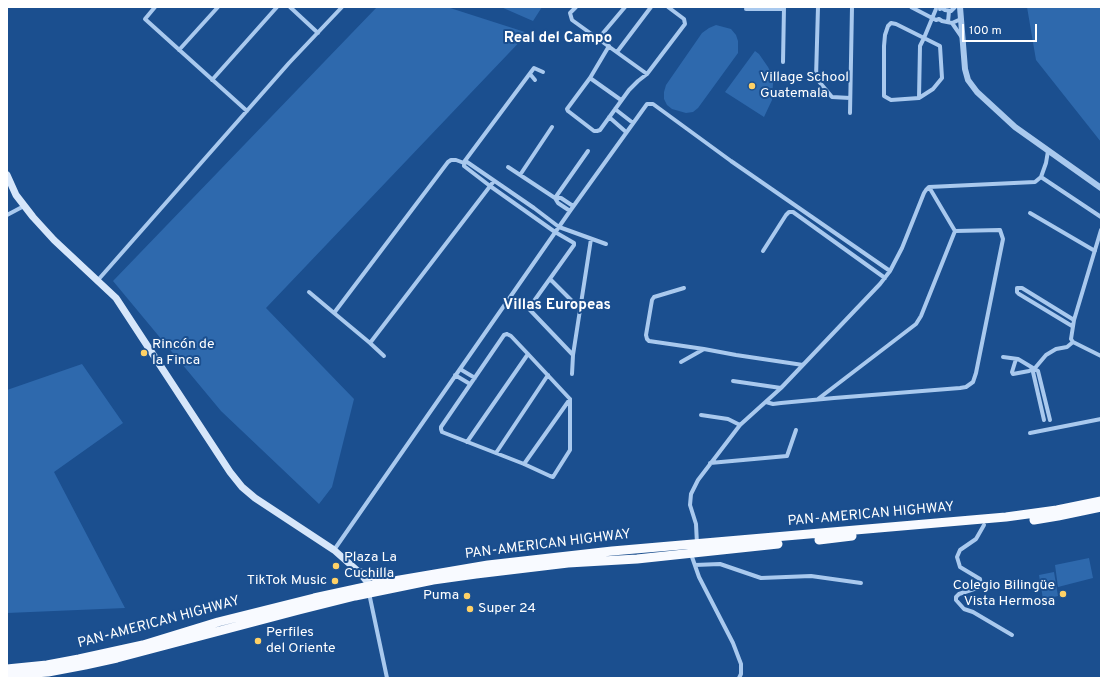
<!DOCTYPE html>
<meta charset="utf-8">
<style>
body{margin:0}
#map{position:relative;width:1108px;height:685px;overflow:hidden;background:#1b4f8f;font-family:Overpass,sans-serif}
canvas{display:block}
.frame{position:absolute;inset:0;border:8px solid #fff;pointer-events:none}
.scale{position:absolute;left:962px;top:24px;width:75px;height:18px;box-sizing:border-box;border:2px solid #fff;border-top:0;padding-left:5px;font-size:12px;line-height:14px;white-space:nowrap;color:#fff;-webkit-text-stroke:3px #1b4f8f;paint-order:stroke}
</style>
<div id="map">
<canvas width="1108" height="685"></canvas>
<div class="frame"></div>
<div class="scale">100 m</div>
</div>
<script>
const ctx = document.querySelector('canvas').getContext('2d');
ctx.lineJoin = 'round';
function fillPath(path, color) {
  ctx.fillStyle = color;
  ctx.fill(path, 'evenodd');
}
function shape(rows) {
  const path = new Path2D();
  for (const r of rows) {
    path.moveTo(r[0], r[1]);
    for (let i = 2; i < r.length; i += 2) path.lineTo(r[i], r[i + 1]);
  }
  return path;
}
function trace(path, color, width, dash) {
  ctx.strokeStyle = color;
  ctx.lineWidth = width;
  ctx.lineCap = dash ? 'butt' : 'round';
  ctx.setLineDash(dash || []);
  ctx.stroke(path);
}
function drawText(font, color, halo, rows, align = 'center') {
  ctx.font = font + ' Overpass,sans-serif';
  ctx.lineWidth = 4;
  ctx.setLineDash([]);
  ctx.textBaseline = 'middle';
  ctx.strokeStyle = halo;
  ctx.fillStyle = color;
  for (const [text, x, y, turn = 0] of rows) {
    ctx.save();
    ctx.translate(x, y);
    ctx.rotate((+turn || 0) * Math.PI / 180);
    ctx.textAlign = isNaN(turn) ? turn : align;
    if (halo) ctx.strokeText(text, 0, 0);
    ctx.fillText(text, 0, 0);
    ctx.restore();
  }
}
fillPath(shape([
 [377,7,447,7,528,33,266,308,354,399,332,487,319,504,221,411,113,281],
 [501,7,542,7,533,21],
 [1027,7,1101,7,1101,142,1036,60],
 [716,25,731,29,736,35,738,41,738,53,698,108,693,112,686,113,672,109,667,105,664,99,664,92,666,85,702,33,709,28],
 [755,51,759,54,768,67,773,77,773,83,772,100,764,117,725,92],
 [82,364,123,423,54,472,125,608,7,613,7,390],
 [1089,558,1093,578,1058,587,1055,565],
 [1054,572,1058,596,1043,599,1039,575]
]), '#2e69ad');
trace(shape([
 [155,7,145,19,247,111],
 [290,7,318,33],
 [576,7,570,13,572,20,647,74],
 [818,7,816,78,832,97,850,98],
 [911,7,936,20,939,19,942,21,952,23,961,19],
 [746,9,784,9],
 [940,9,942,8,945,10,951,11,955,7],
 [948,22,949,11],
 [891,23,896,24,940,46,942,78,933,89,919,98,891,100,884,96,884,46,885,35,888,26,891,23],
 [952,23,961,36],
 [598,39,625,7],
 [609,46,590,78,567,109,568,111,594,131,597,131,600,130,629,90,638,81,647,74,685,24,684,19,668,7],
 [179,50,218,7],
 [617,52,651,7],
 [783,62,784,7],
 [530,74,535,80],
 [590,78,621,100],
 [212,80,277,7],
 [919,98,920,46,924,38,936,9],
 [615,109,633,123],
 [850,113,852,7],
 [609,117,626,132],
 [464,162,534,68,543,72],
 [464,163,464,166,490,186,555,232,574,243,574,245,529,308,530,310,573,355],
 [508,167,555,198,558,203,570,211],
 [520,175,552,127],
 [1041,177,1101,217],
 [494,181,370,343,334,313,448,162,451,160,456,160,464,163,467,162,534,208,559,227,606,244],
 [929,187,955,231],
 [555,198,588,151],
 [555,198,561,198,573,206],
 [1030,213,1095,251],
 [7,215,24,206],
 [1101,230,1074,320,1071,339,1073,342,1101,356],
 [763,251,786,215,789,212,793,212,885,278],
 [550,279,580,309],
 [98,280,289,63,342,7],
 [684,288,654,297,652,300,646,335,647,339,649,341,704,349],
 [309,292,334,313],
 [1072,326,1019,294,1017,292,1017,288,1022,288,1074,320],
 [507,334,511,336,528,354,570,399,570,450,553,477,550,476,524,464,442,432,441,429,441,427,504,335,507,334],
 [370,343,384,356],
 [1003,357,1018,359,1038,371,1050,420],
 [1016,359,1012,372,1013,374,1029,371,1035,368],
 [681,362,704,349,736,355,803,365],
 [460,369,475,378],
 [572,374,573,355,591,239],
 [455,375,470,384],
 [733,381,781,388],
 [818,399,916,324,921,316,955,231],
 [766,402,773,404,781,403,834,398,960,388,966,387,973,382,976,373,1003,239,1000,230,955,231],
 [701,415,728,419,740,425],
 [1044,420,1033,372,1035,368,1046,355,1056,349,1067,347,1073,342],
 [1030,433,1101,419],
 [467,442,528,354],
 [496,453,548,375],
 [710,463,787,456,796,430],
 [524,464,570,399],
 [984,525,976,539,960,550,957,557,960,567,980,579,981,585,980,587,959,594,956,597,956,600,964,609,973,612,1012,635],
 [697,544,696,524,690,505,691,494,698,480,740,425,781,388,880,284,890,271,902,248,924,193,926,190,929,187,1035,182,1041,177,1046,163,1048,151],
 [334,550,570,211,647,104,653,104,731,161,890,271],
 [691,554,699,577,733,643,741,664,741,674,739,678],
 [695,565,720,564,761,578,811,576,861,583],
 [369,593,387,678]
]), '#a9c9ee', 4);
trace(shape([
 [960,7,965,69,968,80,977,92,1015,127,1101,188]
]), '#a9c9ee', 6);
trace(shape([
 [7,175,16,195,33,217,54,240,116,298,230,472,242,487,255,498,334,550,360,573,370,585]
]), '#d6e6fa', 7);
trace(shape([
 [1034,520,1058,516,1101,507],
 [819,540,852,536],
 [360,573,373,576,386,582],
 [7,669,47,665,79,659,143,645,218,622,314,598,388,582,488,565,612,551,1006,517,1057,510,1101,501],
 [7,675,48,672,85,665,117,658,299,610,355,596,433,580,476,574,568,563,637,559,778,544]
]), '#f8faff', 9);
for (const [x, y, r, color] of [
 [752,86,4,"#ffd166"],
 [144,353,4,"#ffd166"],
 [336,566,4,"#ffd166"],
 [335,581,4,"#ffd166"],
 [1063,594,4,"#ffd166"],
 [467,596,4,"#ffd166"],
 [470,609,4,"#ffd166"],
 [258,641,4,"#ffd166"]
]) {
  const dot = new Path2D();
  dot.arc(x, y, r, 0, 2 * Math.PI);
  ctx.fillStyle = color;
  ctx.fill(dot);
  trace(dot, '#1b4f8f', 1.5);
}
drawText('14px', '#fff', '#1b4f8f', [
 ["Village School",760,78],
 ["Guatemala",760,94],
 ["Rincón de",152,345],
 ["la Finca",152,361],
 ["Plaza La",344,558],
 ["Cuchilla",344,574],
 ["TikTok Music",327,581,"right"],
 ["Colegio Bilingüe",1055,586,"right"],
 ["Vista Hermosa",1055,602,"right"],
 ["Puma",459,596,"right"],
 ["Super 24",478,609],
 ["Perfiles",266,633],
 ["del Oriente",266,649]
], 'left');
drawText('14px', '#fff', '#1b4f8f', [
 ["PAN-AMERICAN HIGHWAY",871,515,-5],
 ["PAN-AMERICAN HIGHWAY",548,545,-7],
 ["PAN-AMERICAN HIGHWAY",159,623,-15]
]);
drawText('bold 15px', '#fff', '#1b4f8f', [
 ["Real del Campo",558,39],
 ["Villas Europeas",557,306]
]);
</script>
